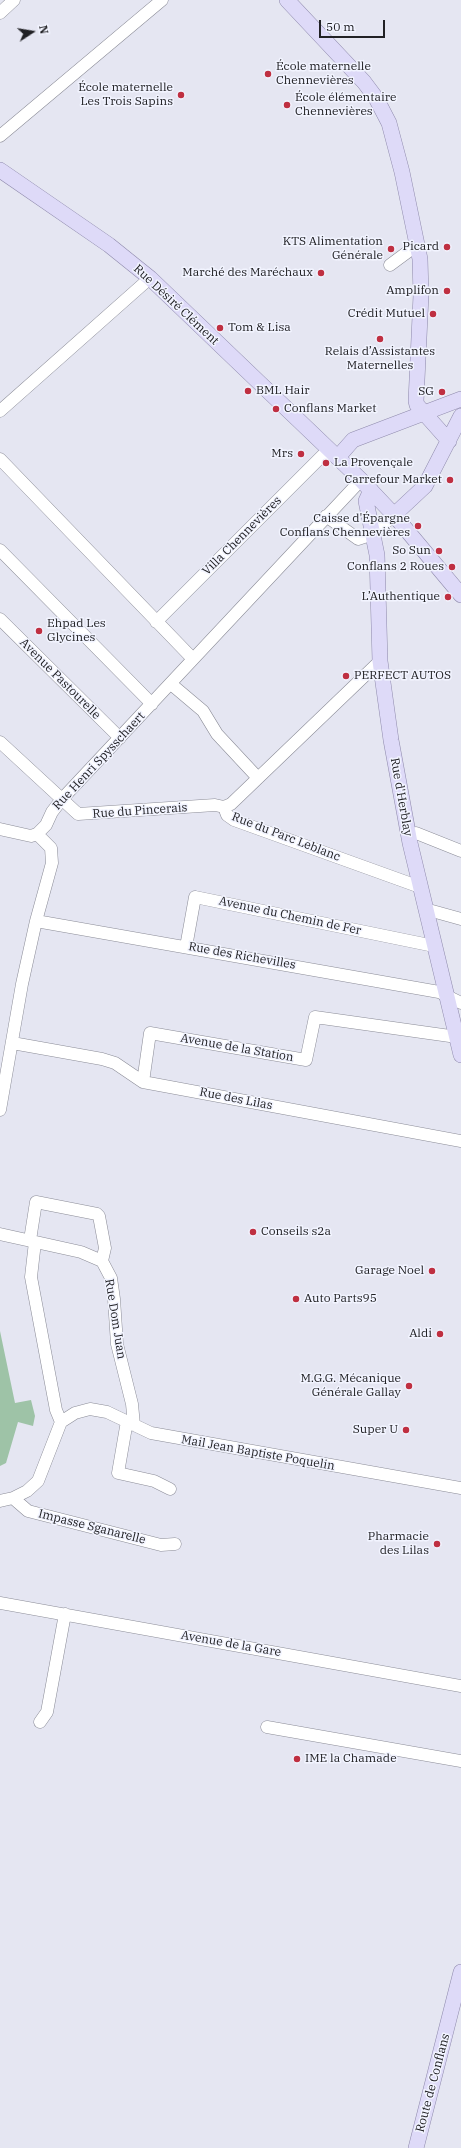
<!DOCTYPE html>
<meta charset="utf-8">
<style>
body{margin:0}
#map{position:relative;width:461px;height:2148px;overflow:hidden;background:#e5e6f2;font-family:"IBM Plex Serif",serif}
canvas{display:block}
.north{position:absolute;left:12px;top:12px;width:40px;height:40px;-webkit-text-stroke:3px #f2f4ff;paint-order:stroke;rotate:78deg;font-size:11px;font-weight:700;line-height:16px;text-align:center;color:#212125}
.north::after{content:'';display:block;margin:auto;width:14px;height:18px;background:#212125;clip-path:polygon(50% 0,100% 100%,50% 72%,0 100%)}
.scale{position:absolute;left:319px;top:20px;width:66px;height:18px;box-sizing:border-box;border:2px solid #212125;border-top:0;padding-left:5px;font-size:12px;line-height:14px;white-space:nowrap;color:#212125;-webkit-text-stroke:3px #f2f4ff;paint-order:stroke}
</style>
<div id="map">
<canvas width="461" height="2148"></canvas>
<div class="north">N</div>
<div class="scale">50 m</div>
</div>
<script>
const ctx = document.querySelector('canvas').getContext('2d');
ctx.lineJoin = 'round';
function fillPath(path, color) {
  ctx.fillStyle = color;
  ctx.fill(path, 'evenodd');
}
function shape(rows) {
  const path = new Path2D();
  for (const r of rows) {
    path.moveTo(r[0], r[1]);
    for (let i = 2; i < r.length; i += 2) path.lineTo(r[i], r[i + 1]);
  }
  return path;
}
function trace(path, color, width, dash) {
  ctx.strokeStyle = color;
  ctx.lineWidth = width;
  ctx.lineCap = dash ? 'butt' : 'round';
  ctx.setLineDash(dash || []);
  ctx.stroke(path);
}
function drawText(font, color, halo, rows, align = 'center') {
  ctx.font = font + ' "IBM Plex Serif",serif';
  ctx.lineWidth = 3;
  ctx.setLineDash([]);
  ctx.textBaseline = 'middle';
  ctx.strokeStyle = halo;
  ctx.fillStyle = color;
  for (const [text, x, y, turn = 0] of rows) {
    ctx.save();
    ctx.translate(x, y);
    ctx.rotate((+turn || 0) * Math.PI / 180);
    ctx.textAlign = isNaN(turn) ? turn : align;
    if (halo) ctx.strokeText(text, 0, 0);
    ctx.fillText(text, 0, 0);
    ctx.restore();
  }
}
fillPath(shape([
 [0,1331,15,1403,31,1400,35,1416,33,1426,18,1422,6,1463,0,1466]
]), '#9ec3a7');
const minor = shape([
 [0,13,14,0],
 [0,136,162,0],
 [390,265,417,245],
 [0,411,150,278],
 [0,459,193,659],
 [326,516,358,539,373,534,394,515],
 [0,550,152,704],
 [0,619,120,738],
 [156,622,329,449],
 [171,684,203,711,217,734,258,778],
 [0,742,78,814,215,805,224,807],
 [224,807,231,804,380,661],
 [224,807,227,815,234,820,420,887],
 [0,829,31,836,37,834,46,825,52,812,62,799,361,480],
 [408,835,416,833,461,851],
 [425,909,461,919],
 [36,921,439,992,461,1003],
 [186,947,195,897,434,946],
 [18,1044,102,1059,115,1063,143,1082,461,1141],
 [143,1082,150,1033,306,1060,315,1017,457,1037],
 [0,1110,22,984,36,921,52,863,51,848,37,834],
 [0,1234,81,1252,102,1261],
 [30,1240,36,1202,97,1214,99,1216,105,1248,102,1261],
 [35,1242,31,1277,56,1410,61,1422],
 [102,1261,111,1278,114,1299,117,1344,132,1404,134,1425],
 [127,1421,118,1473,154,1481,170,1489],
 [61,1422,75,1413,90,1409,107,1412,151,1433,461,1488],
 [13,1498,28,1511,161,1545,175,1544],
 [0,1501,13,1498,27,1491,38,1481,61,1422],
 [0,1603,461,1686],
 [40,1722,47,1712,65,1614],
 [267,1727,461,1761]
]);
const major = shape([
 [287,0,364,82,376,98,389,123,402,172,420,259,421,295,416,401,417,405,449,441],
 [0,170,109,245,150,278,361,480,394,515,461,595],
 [338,457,353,440,461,399],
 [371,490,366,501,377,555,380,661,391,740,410,843,461,1055],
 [394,515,425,486,461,416],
 [416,2148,461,1972]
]);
trace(minor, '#8b8c97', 13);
trace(major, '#8e89ab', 16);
trace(minor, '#fff', 12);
trace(major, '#dedaf8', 15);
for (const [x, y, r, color] of [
 [268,74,4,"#bf2f41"],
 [181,95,4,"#bf2f41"],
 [287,105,4,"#bf2f41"],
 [447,247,4,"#bf2f41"],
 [391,249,4,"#bf2f41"],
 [321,273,4,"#bf2f41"],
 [447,291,4,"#bf2f41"],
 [433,314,4,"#bf2f41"],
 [220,328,4,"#bf2f41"],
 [380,339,4,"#bf2f41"],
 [248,391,4,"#bf2f41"],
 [442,392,4,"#bf2f41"],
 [276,409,4,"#bf2f41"],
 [301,454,4,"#bf2f41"],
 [326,463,4,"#bf2f41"],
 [450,480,4,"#bf2f41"],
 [418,526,4,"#bf2f41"],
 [439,551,4,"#bf2f41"],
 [452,567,4,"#bf2f41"],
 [448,597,4,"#bf2f41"],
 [39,631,4,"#bf2f41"],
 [346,676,4,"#bf2f41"],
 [253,1232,4,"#bf2f41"],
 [432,1271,4,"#bf2f41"],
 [296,1299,4,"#bf2f41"],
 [440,1334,4,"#bf2f41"],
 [409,1386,4,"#bf2f41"],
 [406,1430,4,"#bf2f41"],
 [437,1544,4,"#bf2f41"],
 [297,1759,4,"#bf2f41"]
]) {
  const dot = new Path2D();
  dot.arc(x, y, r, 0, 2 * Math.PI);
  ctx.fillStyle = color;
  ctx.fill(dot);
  trace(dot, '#f2f4ff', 1.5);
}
drawText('12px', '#212125', '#f2f4ff', [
 ["École maternelle",276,67,"left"],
 ["Chennevières",276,81,"left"],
 ["École maternelle",173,88],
 ["Les Trois Sapins",173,102],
 ["École élémentaire",295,98,"left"],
 ["Chennevières",295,112,"left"],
 ["KTS Alimentation",383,242],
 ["Générale",383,256],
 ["Picard",439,247],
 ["Marché des Maréchaux",313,273],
 ["Amplifon",439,291],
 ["Crédit Mutuel",425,314],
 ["Tom & Lisa",228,328,"left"],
 ["Relais d’Assistantes",380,352,"center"],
 ["Maternelles",380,366,"center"],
 ["BML Hair",256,391,"left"],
 ["SG",434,392],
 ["Conflans Market",284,409,"left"],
 ["Mrs",293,454],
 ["La Provençale",334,463,"left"],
 ["Carrefour Market",442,480],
 ["Caisse d'Épargne",410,519],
 ["Conflans Chennevières",410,533],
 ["So Sun",431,551],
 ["Conflans 2 Roues",444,567],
 ["L’Authentique",440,597],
 ["Ehpad Les",47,624,"left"],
 ["Glycines",47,638,"left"],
 ["PERFECT AUTOS",354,676,"left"],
 ["Conseils s2a",261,1232,"left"],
 ["Garage Noel",424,1271],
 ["Auto Parts95",304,1299,"left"],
 ["Aldi",432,1334],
 ["M.G.G. Mécanique",401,1379],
 ["Générale Gallay",401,1393],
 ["Super U",398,1430],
 ["Pharmacie",429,1537],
 ["des Lilas",429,1551],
 ["IME la Chamade",305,1759,"left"]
], 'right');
drawText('12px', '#212125', '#f2f4ff', [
 ["Rue Désiré Clément",176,305,43],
 ["Villa Chennevières",242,536,-45],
 ["Avenue Pastourelle",60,679,45],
 ["Rue Henri Spysschaert",99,761,-47],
 ["Rue d'Herblay",401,797,80],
 ["Rue du Pincerais",140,811,-4],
 ["Rue du Parc Leblanc",286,837,21],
 ["Avenue du Chemin de Fer",290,916,12],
 ["Rue des Richevilles",242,956,10],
 ["Avenue de la Station",237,1048,10],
 ["Rue des Lilas",236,1099,11],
 ["Rue Dom Juan",115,1319,81],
 ["Mail Jean Baptiste Poquelin",258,1453,10],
 ["Impasse Sganarelle",92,1527,14],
 ["Avenue de la Gare",231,1644,10],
 ["Route de Conflans",433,2083,-75]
]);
</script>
